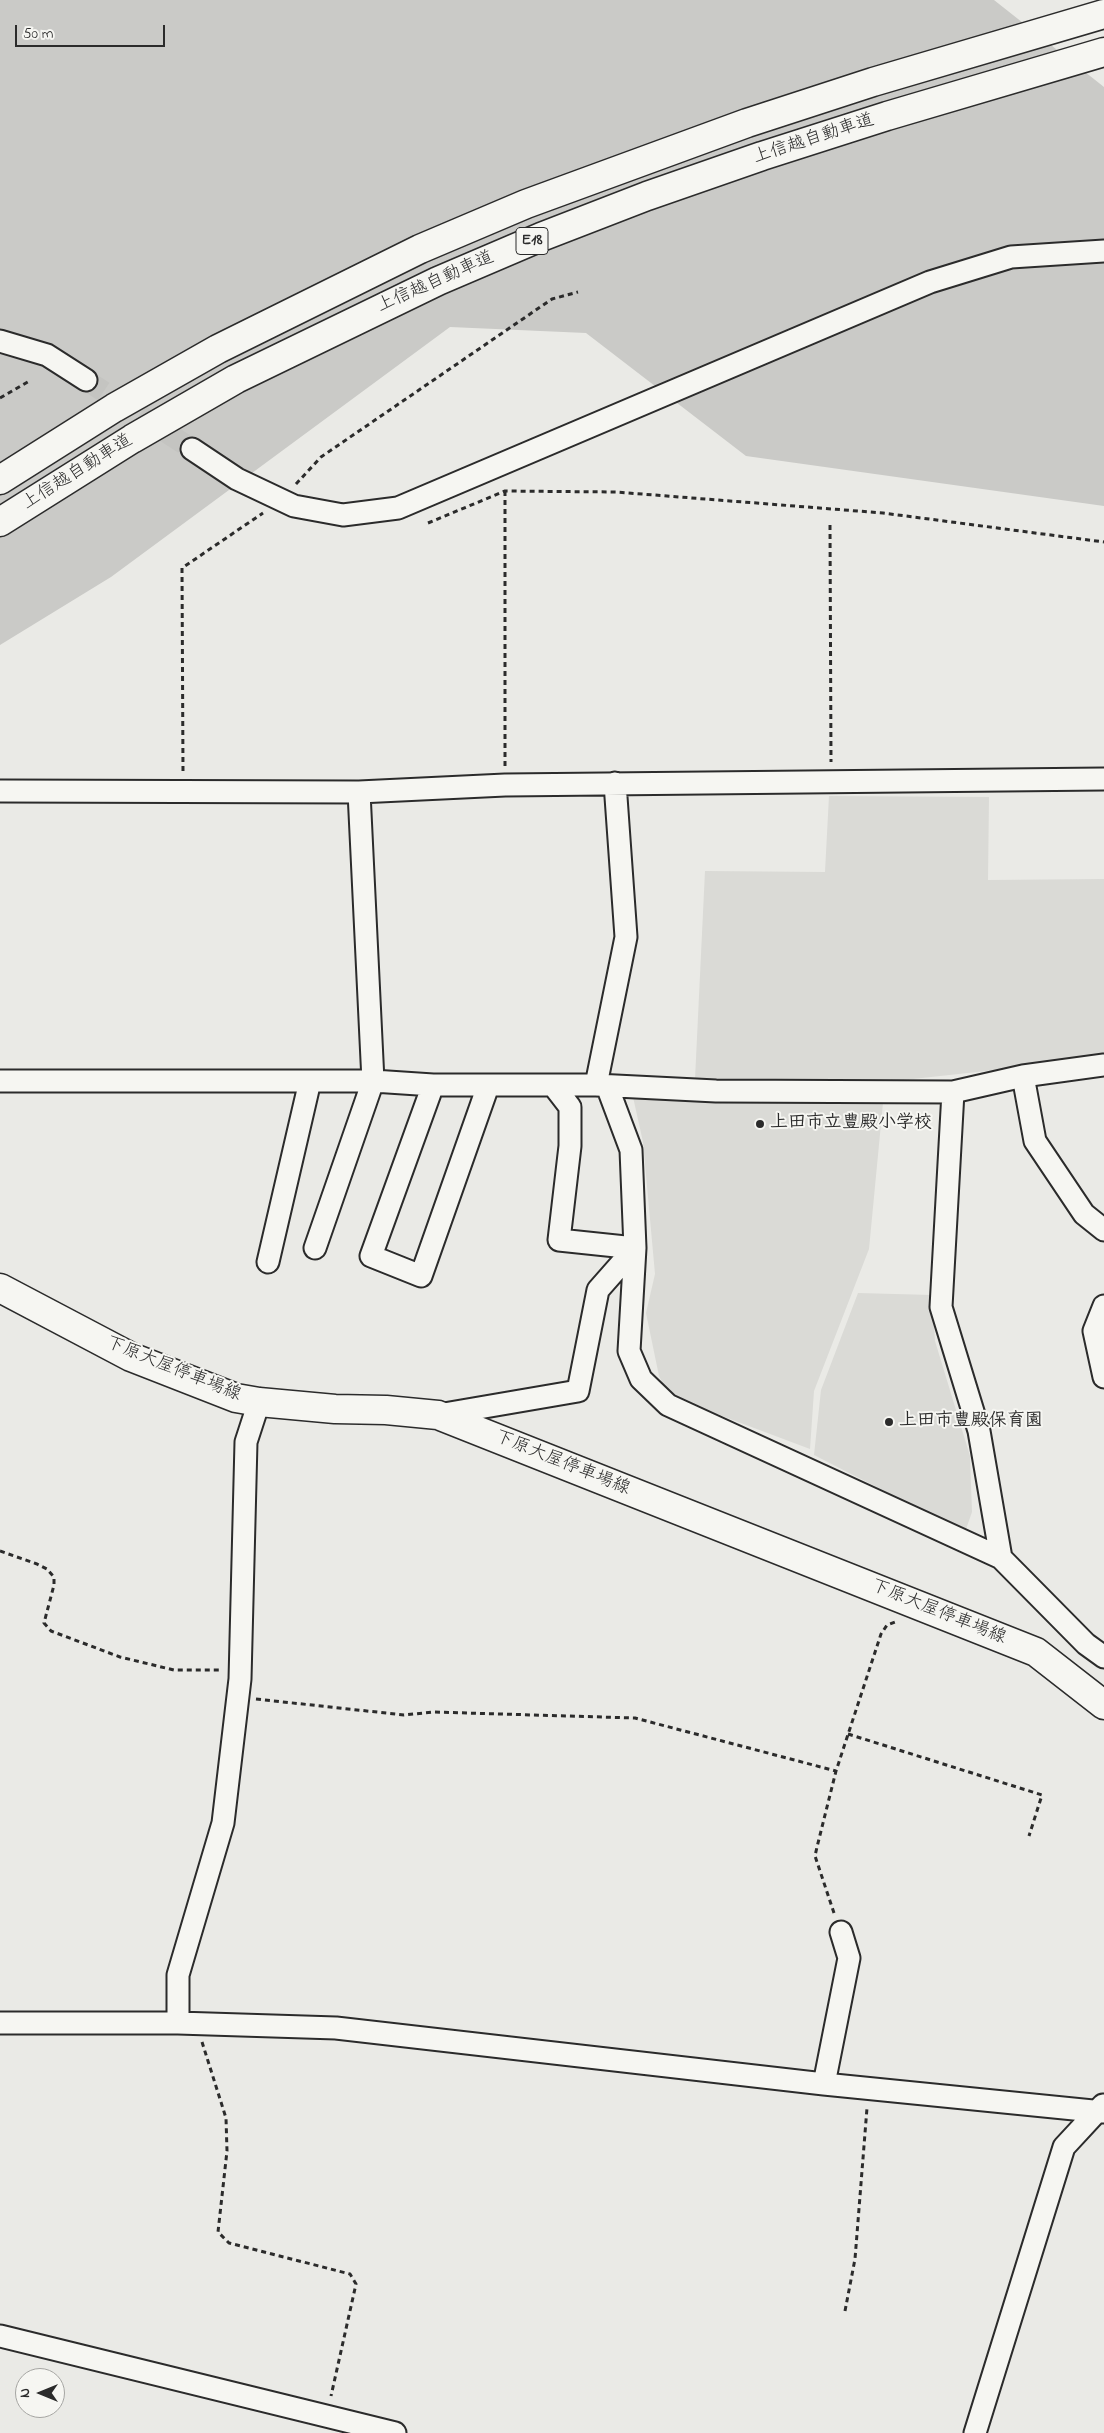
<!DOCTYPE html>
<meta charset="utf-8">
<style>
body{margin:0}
#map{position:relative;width:1104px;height:2433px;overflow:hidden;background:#eaeae6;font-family:"Indie Flower",sans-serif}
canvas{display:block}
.north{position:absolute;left:15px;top:2368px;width:50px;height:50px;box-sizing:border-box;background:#f6f6f2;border:1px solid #a5a5a2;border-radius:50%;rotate:270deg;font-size:14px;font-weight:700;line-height:20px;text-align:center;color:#2b2b2b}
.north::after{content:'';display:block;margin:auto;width:18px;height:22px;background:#2b2b2b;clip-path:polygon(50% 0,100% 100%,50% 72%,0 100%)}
.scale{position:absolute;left:15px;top:25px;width:150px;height:22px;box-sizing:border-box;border:2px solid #2b2b2b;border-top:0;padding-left:6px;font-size:15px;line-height:18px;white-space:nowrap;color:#2b2b2b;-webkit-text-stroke:4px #f6f6f2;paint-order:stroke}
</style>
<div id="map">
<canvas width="1104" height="2433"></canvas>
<div class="north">N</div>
<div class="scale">50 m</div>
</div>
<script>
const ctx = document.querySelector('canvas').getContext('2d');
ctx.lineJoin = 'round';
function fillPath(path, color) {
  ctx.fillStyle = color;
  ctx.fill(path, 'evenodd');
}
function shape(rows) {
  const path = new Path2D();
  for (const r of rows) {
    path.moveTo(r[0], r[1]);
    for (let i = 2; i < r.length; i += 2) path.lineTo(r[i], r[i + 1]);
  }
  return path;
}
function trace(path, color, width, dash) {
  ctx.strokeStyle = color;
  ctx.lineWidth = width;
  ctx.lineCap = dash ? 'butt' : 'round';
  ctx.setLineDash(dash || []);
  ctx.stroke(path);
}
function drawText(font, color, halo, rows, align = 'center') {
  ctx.font = font + ' "Indie Flower","Klee One",sans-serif';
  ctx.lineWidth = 4;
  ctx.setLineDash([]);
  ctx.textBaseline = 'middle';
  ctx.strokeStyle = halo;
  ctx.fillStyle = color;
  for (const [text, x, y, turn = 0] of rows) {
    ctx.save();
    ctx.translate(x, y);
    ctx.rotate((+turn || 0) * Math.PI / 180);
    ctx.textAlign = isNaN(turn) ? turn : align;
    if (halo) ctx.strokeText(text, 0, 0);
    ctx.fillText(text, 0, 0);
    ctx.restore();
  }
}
fillPath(shape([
 [829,796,989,797,988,880,1104,879,1104,1055,1023,1067,885,1082,869,1249,814,1391,810,1449,669,1396,659,1376,646,1313,655,1274,643,1142,633,1097,694,1100,705,871,825,872],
 [858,1293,932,1295,935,1341,970,1456,972,1512,965,1532,814,1455,821,1390]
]), '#dadad6');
fillPath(shape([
 [0,0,994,0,1104,87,1104,506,746,456,586,333,450,327,111,577,0,645]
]), '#cacac7');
trace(shape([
 [86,380,192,449]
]), '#c4c4c1', 21, [21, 11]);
const minor = shape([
 [0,341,47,355,86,380],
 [192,449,237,479,294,506,343,515,398,508,930,282,1011,257,1104,251],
 [0,791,359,792,505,785,1104,779],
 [1023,1076,1035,1141,1084,1214,1104,1230],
 [0,1081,373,1081,433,1085,596,1085,716,1091,953,1092,1023,1076,1104,1065],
 [433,1085,371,1256,421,1276,488,1086],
 [553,1085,570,1107,570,1146,559,1240,635,1248],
 [596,1085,626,937,615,783],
 [607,1086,631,1150,635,1248,629,1351,641,1379,668,1405,1001,1558],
 [953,1092,941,1307,979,1431,1001,1558,1086,1644,1104,1657],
 [315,1248,373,1081,359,792],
 [268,1262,310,1081],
 [1104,1306,1094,1331,1104,1377],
 [438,1415,578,1391,598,1290,635,1248],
 [0,2023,178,2023,336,2028,824,2084,1104,2112],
 [178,2023,178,1975,223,1823,240,1679,246,1442,259,1402],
 [824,2084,849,1958,841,1932],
 [0,2336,395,2433],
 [975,2433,1064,2147,1103,2105]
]);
const major = shape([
 [0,1288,131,1357,236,1398,259,1402,335,1409,386,1410,438,1415,1036,1652,1104,1705]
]);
const highway = shape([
 [0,480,114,408,218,349,420,249,526,204,747,123,873,82,1104,14],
 [0,522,132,439,236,379,438,281,541,237,647,196,762,156,887,116,1104,52]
]);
trace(minor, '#2b2b2b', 25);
trace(major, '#2b2b2b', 31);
trace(highway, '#2b2b2b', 31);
trace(shape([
 [0,398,31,380],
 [296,484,321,457,552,299,578,292],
 [428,523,505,491,616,492,883,513,1104,542],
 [830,525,831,762],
 [505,766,505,491],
 [183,771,182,568,263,513],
 [0,1551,37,1564,47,1569,54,1577,54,1585,44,1623,51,1631,120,1657,174,1670,220,1670],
 [256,1699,404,1715,433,1712,635,1718,836,1771],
 [848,1734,1042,1795,1029,1836],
 [834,1913,815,1856,817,1847,836,1771,881,1634,887,1625,895,1622],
 [202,2042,226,2118,227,2151,218,2232,229,2243,350,2274,356,2284,331,2396],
 [845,2311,855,2259,867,2108]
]), '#2b2b2b', 3, [5, 4]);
trace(minor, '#f6f6f2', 21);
trace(major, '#f6f6f2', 28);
trace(highway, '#f6f6f2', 28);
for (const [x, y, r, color] of [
 [760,1124,5,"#2b2b2b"],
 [889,1422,5,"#2b2b2b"]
]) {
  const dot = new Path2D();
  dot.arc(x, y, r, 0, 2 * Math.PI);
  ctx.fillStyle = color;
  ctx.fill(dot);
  trace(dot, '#f6f6f2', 2);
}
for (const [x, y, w] of [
 [532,241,32]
]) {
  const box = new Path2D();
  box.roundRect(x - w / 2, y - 13.5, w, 27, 4);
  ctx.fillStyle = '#f6f6f2';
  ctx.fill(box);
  trace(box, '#2b2b2b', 1);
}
drawText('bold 16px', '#2b2b2b', null, [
 ["E18",532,241]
]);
drawText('18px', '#2b2b2b', '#f6f6f2', [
 ["上信越自動車道",814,140,-18],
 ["上信越自動車道",436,283,-24],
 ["上信越自動車道",78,473,-32],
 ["下原大屋停車場線",173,1370,22],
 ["下原大屋停車場線",562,1464,22],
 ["下原大屋停車場線",938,1613,22]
]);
drawText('bold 18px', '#2b2b2b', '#f6f6f2', [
 ["上田市立豊殿小学校",770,1124],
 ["上田市豊殿保育園",899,1422]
], 'left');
</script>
